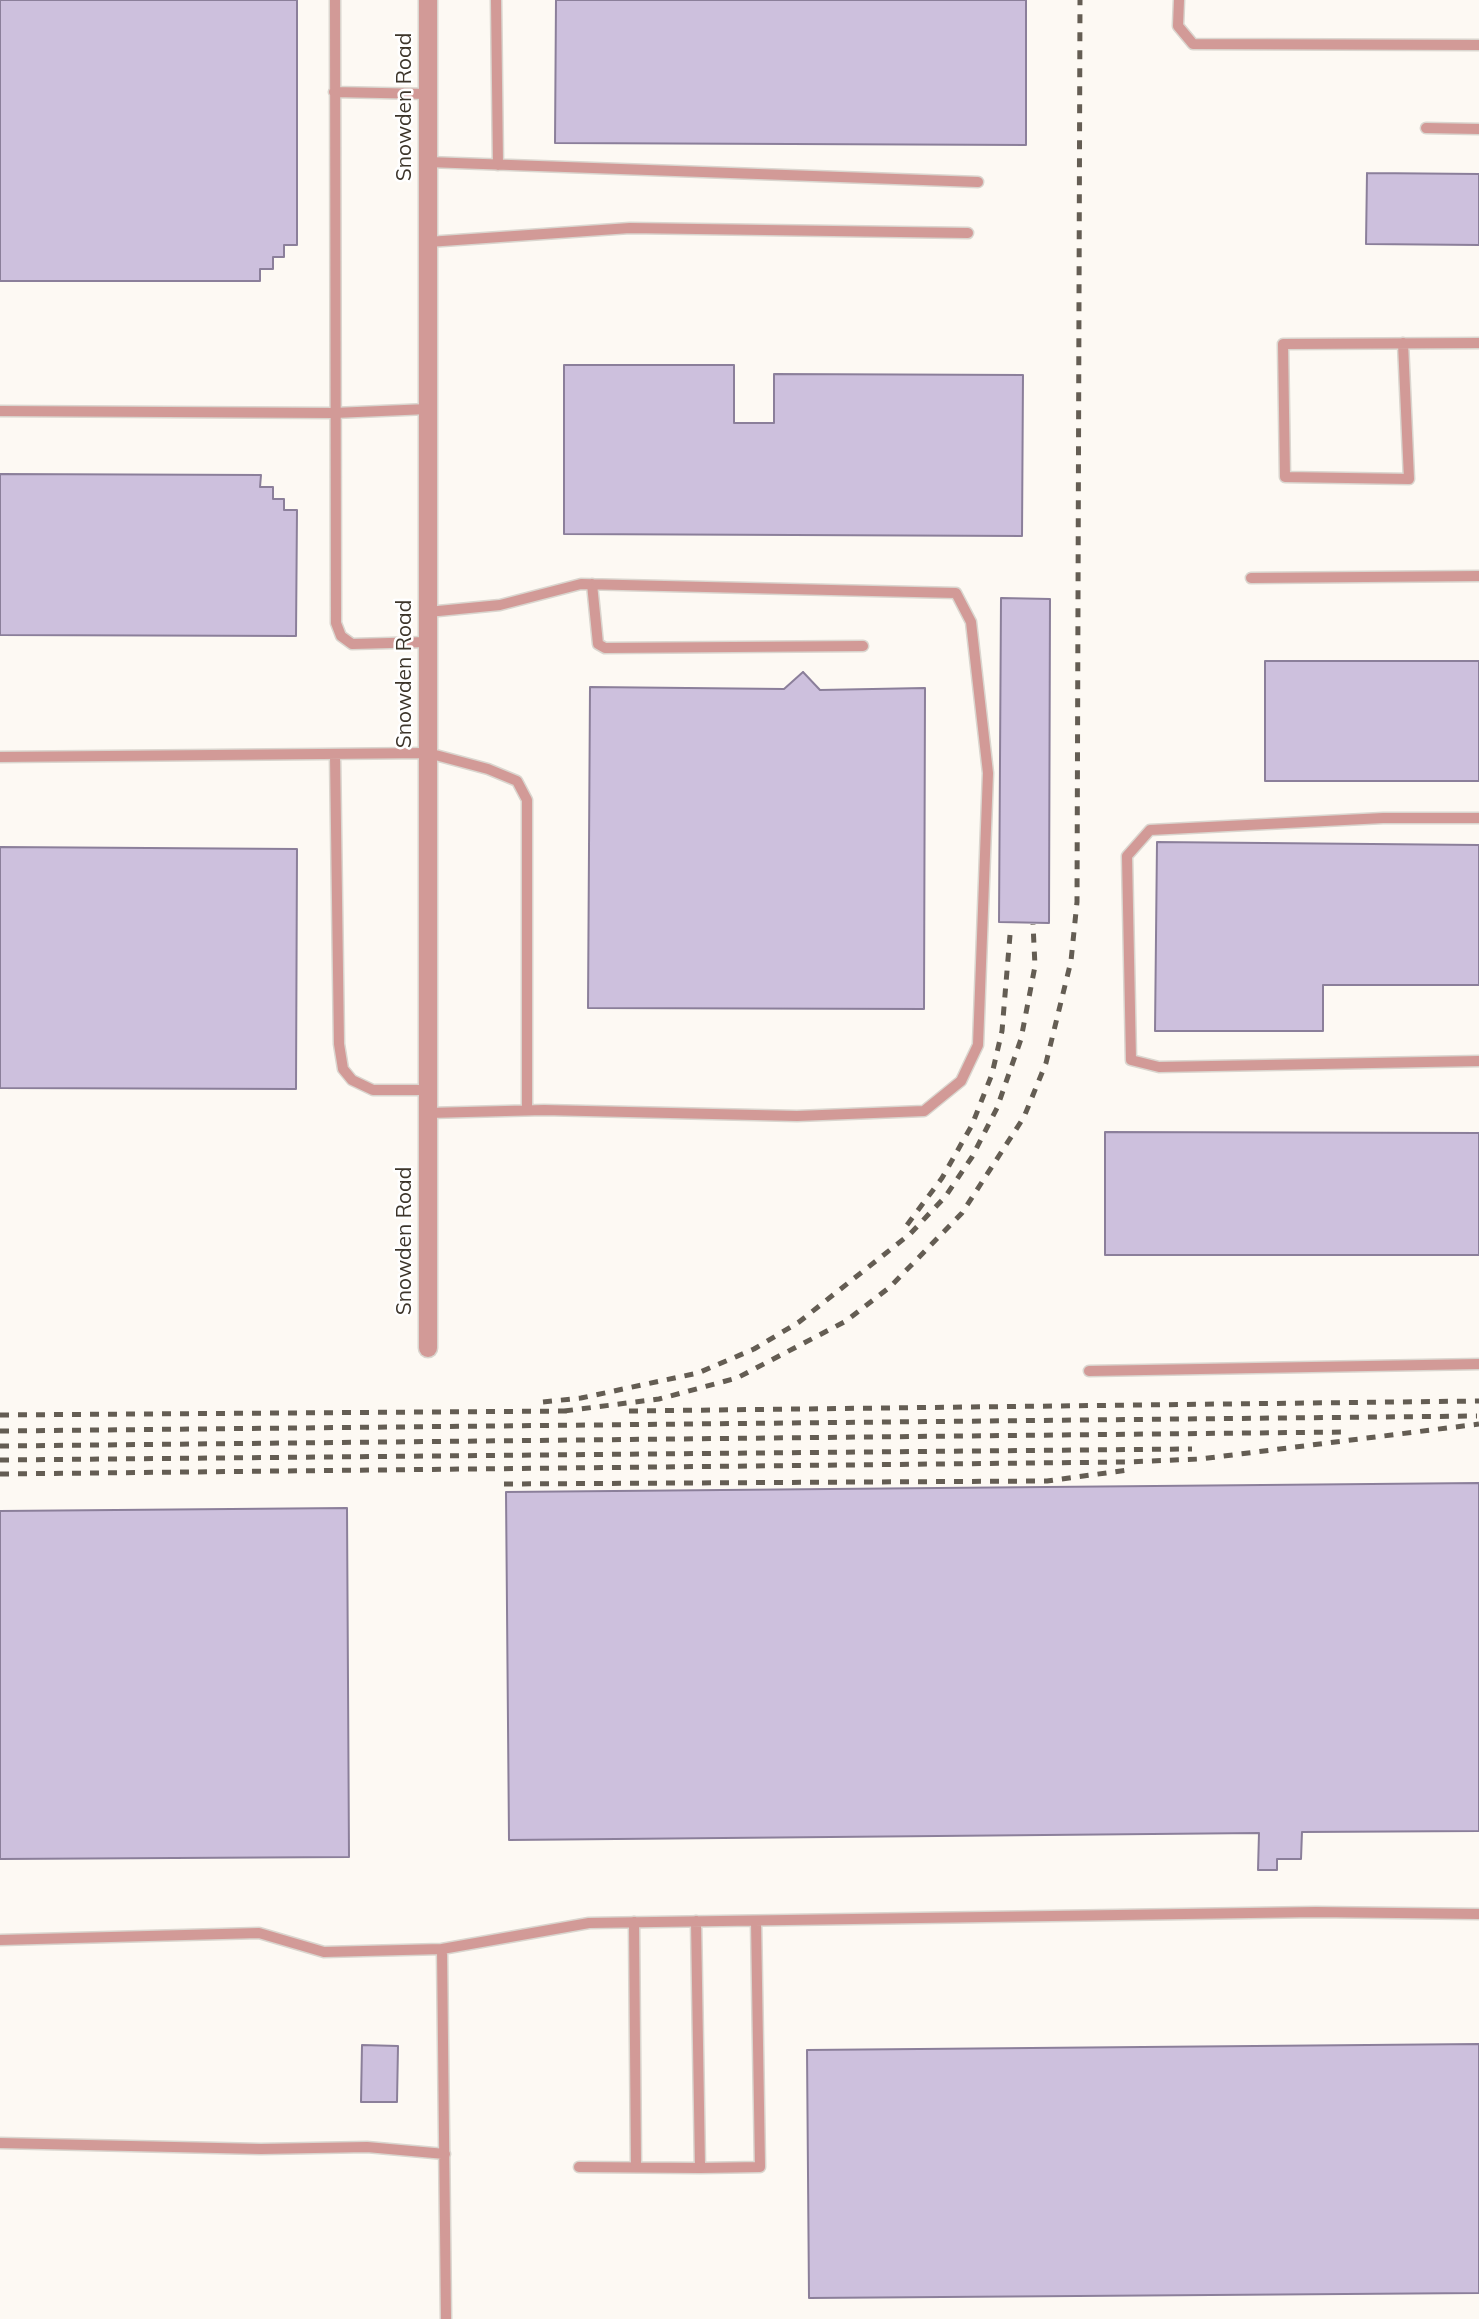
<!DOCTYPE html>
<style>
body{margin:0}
canvas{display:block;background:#fdf9f3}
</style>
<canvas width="1479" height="2319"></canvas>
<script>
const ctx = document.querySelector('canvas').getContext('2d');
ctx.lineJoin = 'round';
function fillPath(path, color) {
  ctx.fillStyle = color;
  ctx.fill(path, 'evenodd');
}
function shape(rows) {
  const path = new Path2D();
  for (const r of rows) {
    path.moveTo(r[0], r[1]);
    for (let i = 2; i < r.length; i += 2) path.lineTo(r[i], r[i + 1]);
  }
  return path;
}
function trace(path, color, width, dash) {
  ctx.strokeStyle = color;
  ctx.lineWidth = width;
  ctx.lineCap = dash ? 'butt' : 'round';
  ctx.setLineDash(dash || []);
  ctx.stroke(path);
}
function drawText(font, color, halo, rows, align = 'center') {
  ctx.font = font + ' Mulish,sans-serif';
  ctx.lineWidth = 5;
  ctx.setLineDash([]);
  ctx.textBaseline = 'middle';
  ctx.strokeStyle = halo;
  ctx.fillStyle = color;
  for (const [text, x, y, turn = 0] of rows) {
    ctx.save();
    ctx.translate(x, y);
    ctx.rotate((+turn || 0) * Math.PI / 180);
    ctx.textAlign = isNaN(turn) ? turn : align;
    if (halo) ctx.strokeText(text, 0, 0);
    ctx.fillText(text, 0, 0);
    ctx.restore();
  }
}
const building = shape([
 [0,0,297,0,297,245,284,245,284,257,273,257,273,269,260,269,260,281,0,281,0,0],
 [556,0,1026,0,1026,145,555,143,556,0],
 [1367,173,1479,174,1479,245,1366,244,1367,173],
 [564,365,734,365,734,423,774,423,774,374,1023,375,1022,536,564,534,564,365],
 [0,474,261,475,260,487,273,487,273,499,284,499,284,510,297,510,296,636,0,635,0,474],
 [1001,598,1050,599,1049,923,999,922,1001,598],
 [1265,661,1479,661,1479,781,1265,781,1265,661],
 [803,672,820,690,925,688,924,1009,588,1008,590,687,784,689,803,672],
 [1157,842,1479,845,1479,985,1323,985,1323,1031,1155,1031,1157,842],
 [0,847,297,849,296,1089,0,1088,0,847],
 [1105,1132,1479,1133,1479,1255,1105,1255,1105,1132],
 [1479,1483,1479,1831,1302,1832,1301,1859,1277,1859,1277,1870,1258,1870,1259,1833,509,1840,506,1492,1479,1483],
 [347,1508,349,1857,0,1859,0,1511,347,1508],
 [1479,2044,1479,2293,809,2298,807,2050,1479,2044],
 [362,2045,398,2046,397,2102,361,2102,362,2045]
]);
fillPath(building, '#cdc0dd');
trace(building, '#8b7f9a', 2);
const service = shape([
 [335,0,336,623,341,636,352,644,428,642],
 [496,0,498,165],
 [1179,0,1178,26,1193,44,1479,45],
 [334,92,428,94],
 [1426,128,1479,129],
 [428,162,978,182],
 [428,242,630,228,968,233],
 [1403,343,1409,479,1285,477,1283,344,1479,343],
 [0,411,334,413,428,409],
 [1251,578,1479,576],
 [592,584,598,644,605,648,863,646],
 [335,754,339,1044,343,1069,352,1080,373,1090,428,1090],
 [0,757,428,753,488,769,517,781,527,800,527,1110],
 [1479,818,1383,818,1150,830,1127,856,1131,1060,1159,1067,1479,1061],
 [428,1113,544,1110,797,1116,924,1111,961,1081,978,1045,988,773,971,622,956,593,581,584,500,605,428,612],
 [1089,1371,1479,1364],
 [696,1921,700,2168,760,2167,756,1921],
 [634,1922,636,2167],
 [0,1940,259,1933,324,1952,442,1949],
 [0,2143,261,2149,367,2147,445,2154],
 [579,2167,700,2168],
 [446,2319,442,1949,589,1923,1316,1912,1479,1914]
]);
const minor = shape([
 [428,1348,428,0]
]);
trace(service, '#dad6cf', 13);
trace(minor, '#dad6cf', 21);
trace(service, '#d29a97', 10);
trace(minor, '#d29a97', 18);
trace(shape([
 [907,1225,942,1178,972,1125,992,1074,1002,1031,1010,935],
 [543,1402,581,1398,698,1373,754,1349,799,1322,910,1234,945,1197,972,1157,997,1108,1021,1039,1035,966,1033,924],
 [564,1411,659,1399,737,1378,846,1321,890,1287,962,1213,1024,1117,1046,1063,1071,961,1077,902,1080,0],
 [629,1411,1479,1401],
 [0,1415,573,1411],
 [0,1431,1477,1416],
 [0,1446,1347,1432],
 [0,1460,1192,1449],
 [0,1474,1126,1462,1200,1459,1479,1424],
 [504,1484,1047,1481,1128,1470]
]), '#645d53', 5, [9, 9]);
drawText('21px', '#3c3429', '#fff', [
 ["Snowden Road",405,107,-90],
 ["Snowden Road",405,674,-90],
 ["Snowden Road",405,1241,-90]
]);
</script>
